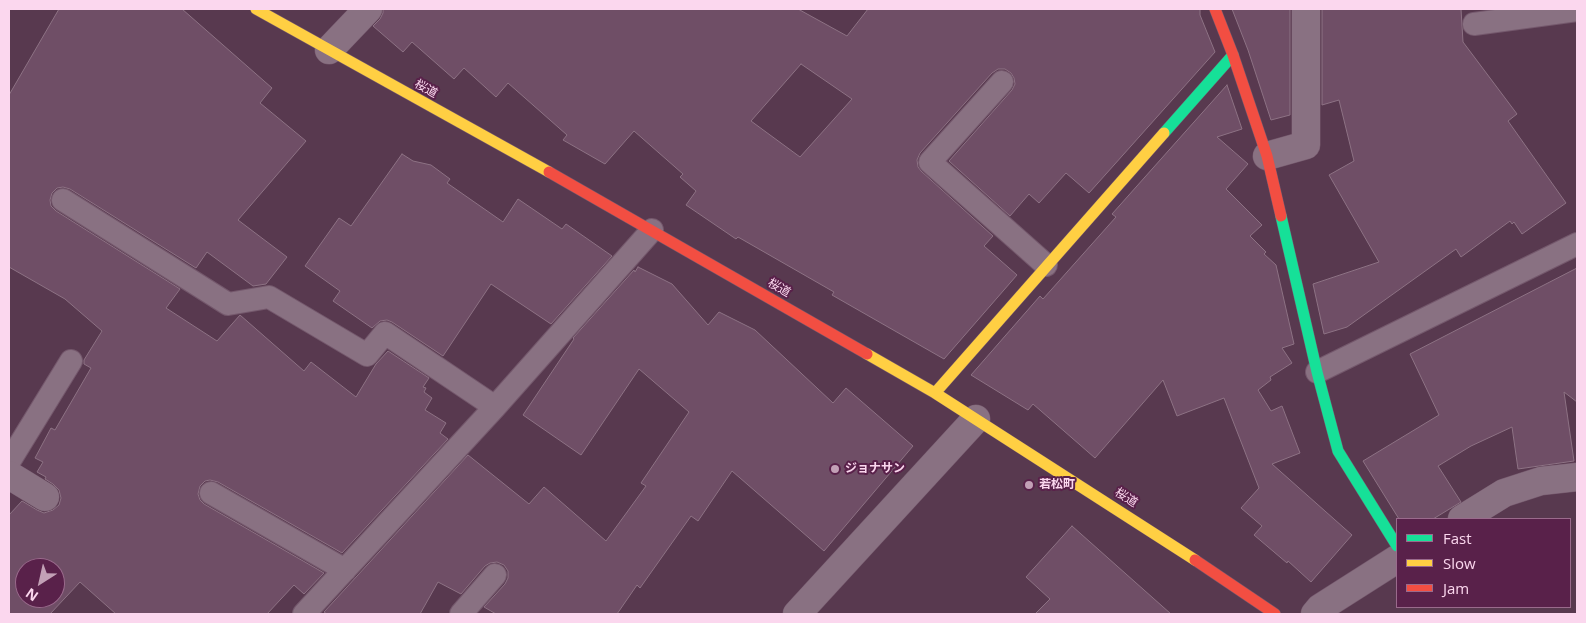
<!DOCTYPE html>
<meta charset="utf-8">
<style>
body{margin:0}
#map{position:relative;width:1586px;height:623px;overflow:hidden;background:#58394f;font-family:"Open Sans",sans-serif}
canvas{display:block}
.frame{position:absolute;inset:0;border:10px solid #fbd7ee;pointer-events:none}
.legend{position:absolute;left:1396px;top:518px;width:175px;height:90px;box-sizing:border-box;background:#59214a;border:1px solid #9a6a8c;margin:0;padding:6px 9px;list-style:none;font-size:15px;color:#fbd7ee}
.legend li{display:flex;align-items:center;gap:10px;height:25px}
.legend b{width:25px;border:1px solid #9a6a8c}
.north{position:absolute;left:15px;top:558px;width:50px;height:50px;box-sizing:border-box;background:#59214a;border:1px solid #9a6a8c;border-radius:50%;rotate:215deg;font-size:14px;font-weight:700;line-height:20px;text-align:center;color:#fbd7ee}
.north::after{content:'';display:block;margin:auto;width:18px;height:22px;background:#c2a0b6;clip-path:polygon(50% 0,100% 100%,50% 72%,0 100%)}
</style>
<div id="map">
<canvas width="1586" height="623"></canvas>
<div class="frame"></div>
<ul class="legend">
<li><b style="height:6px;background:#16e098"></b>Fast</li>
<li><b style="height:6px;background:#ffcf43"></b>Slow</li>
<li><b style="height:6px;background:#f24e42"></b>Jam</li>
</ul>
<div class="north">N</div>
</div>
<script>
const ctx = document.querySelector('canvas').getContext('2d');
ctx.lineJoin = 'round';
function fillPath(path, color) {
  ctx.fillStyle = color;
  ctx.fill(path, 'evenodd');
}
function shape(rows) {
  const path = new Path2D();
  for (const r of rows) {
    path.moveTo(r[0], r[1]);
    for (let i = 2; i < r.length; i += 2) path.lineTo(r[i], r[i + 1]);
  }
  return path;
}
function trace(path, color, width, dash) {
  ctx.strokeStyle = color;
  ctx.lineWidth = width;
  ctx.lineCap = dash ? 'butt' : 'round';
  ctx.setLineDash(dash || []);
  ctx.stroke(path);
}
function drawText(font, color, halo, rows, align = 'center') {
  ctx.font = font + ' "Open Sans","Noto Sans JP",sans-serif';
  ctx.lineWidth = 4;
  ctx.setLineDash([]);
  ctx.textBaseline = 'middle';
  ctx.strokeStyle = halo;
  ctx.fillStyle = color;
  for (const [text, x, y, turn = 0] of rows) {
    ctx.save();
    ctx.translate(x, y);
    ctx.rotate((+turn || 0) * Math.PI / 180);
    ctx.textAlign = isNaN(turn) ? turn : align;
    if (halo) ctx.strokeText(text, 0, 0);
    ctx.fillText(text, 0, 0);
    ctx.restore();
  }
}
const building = shape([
 [59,9,182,9,272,88,260,103,306,141,238,220,287,257,266,284,253,286,207,252,196,268,70,189,63,187,57,188,52,193,50,200,51,206,56,211,180,289,166,308,217,341,240,315,304,371,311,362,356,397,376,364,388,351,429,378,423,387,426,388,424,392,432,398,425,410,446,423,440,433,448,439,342,553,218,482,210,480,205,481,200,486,198,494,200,500,204,504,324,573,304,594,294,585,267,614,116,614,80,582,50,614,9,614,9,515,22,501,37,510,44,513,53,510,59,505,61,498,59,490,53,484,45,479,46,477,37,472,43,462,35,458,51,428,55,430,91,368,84,364,84,360,102,331,65,299,9,267,9,95,59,9],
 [25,568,55,568,55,598,25,598,25,568],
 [383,9,798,9,847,36,868,9,1200,9,1200,15,1215,52,1089,193,1066,173,1039,203,1029,194,1010,216,949,161,1012,90,1015,84,1014,78,1011,73,1005,69,998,69,992,73,920,153,917,160,918,167,921,171,993,236,984,246,1017,275,944,359,832,295,834,292,738,237,736,239,686,205,696,191,680,177,683,174,634,131,605,164,563,140,567,135,508,83,496,97,464,68,454,79,412,42,403,52,373,26,380,19,383,13,383,9],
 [801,64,852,99,800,157,751,121,801,64],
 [1232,9,1290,9,1290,115,1271,120,1248,50,1232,9],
 [1322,9,1461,9,1463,42,1517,114,1508,121,1566,203,1522,234,1514,222,1512,224,1510,221,1461,257,1456,249,1347,327,1324,334,1313,284,1379,262,1329,175,1354,161,1339,100,1322,105,1322,9],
 [1227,85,1242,129,1217,137,1248,164,1226,189,1262,225,1250,236,1266,252,1264,254,1276,265,1294,344,1282,348,1292,363,1270,377,1271,380,1258,390,1271,411,1282,406,1300,453,1272,464,1352,535,1311,582,1288,561,1287,563,1254,535,1262,526,1241,508,1259,488,1224,398,1177,416,1163,380,1095,458,1033,404,1028,410,971,375,1040,296,1043,299,1116,217,1112,214,1227,85],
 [402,154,413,161,431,165,450,179,447,183,503,222,518,199,562,229,566,224,612,256,551,324,491,284,443,356,392,322,387,320,380,321,372,328,333,301,340,291,305,266,339,218,351,226,402,154],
 [638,267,672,284,708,325,719,312,755,330,833,403,846,388,913,446,824,551,732,471,698,521,691,516,640,588,637,585,617,614,496,614,484,607,505,584,508,578,508,571,504,565,497,562,490,563,485,566,461,594,438,582,420,614,327,614,324,612,468,455,529,504,544,487,606,541,646,486,641,483,689,412,639,369,581,455,523,415,574,339,573,338,634,270,635,272,638,267],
 [1577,268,1577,402,1564,392,1574,461,1518,469,1512,427,1471,446,1438,466,1461,502,1433,519,1399,519,1363,461,1439,415,1410,354,1577,268],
 [1072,526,1171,614,1035,614,1050,599,1026,577,1072,526]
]);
fillPath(building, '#6f4e66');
trace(building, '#8d7284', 1);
const lane = shape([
 [1474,24,1577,10],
 [1002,82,930,162,1046,265],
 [63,200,228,304,269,297,367,355,385,333,495,407],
 [1317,372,1577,244],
 [9,462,71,361],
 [211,493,345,570],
 [304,614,495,407,652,230],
 [461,614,495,575]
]);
const street = shape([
 [329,50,368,9],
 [1267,156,1306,145,1306,9],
 [9,475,45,497],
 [1462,519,1504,493,1541,481,1577,477],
 [797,614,976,419],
 [1315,614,1320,608,1397,559]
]);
const fast = shape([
 [1164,133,1233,55],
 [1281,216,1317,372,1338,451,1397,546]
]);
const slow = shape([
 [256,9,549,172],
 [867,354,935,393,1195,560],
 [935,393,1164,133]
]);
const jam = shape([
 [1215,9,1233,55,1267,156,1281,216],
 [549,172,867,354],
 [1195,560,1275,614]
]);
trace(lane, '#74586c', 24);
trace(street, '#74586c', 29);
trace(fast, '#74586c', 12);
trace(slow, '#74586c', 12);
trace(jam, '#74586c', 12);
trace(lane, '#897182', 22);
trace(street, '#897182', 28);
trace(fast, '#16e098', 11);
trace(slow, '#ffcf43', 11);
trace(jam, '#f24e42', 11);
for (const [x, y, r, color] of [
 [835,469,5,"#c2a0b6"],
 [1029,485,5,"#c2a0b6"]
]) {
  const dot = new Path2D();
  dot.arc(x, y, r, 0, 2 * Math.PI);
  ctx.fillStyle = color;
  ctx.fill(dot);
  trace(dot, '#59214a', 2);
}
drawText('12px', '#fbd7ee', '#59214a', [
 ["桜道",426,89,29],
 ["桜道",779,288,30],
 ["桜道",1126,498,33]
]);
drawText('bold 12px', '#fbd7ee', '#59214a', [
 ["ジョナサン",845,469],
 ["若松町",1039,485]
], 'left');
</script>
